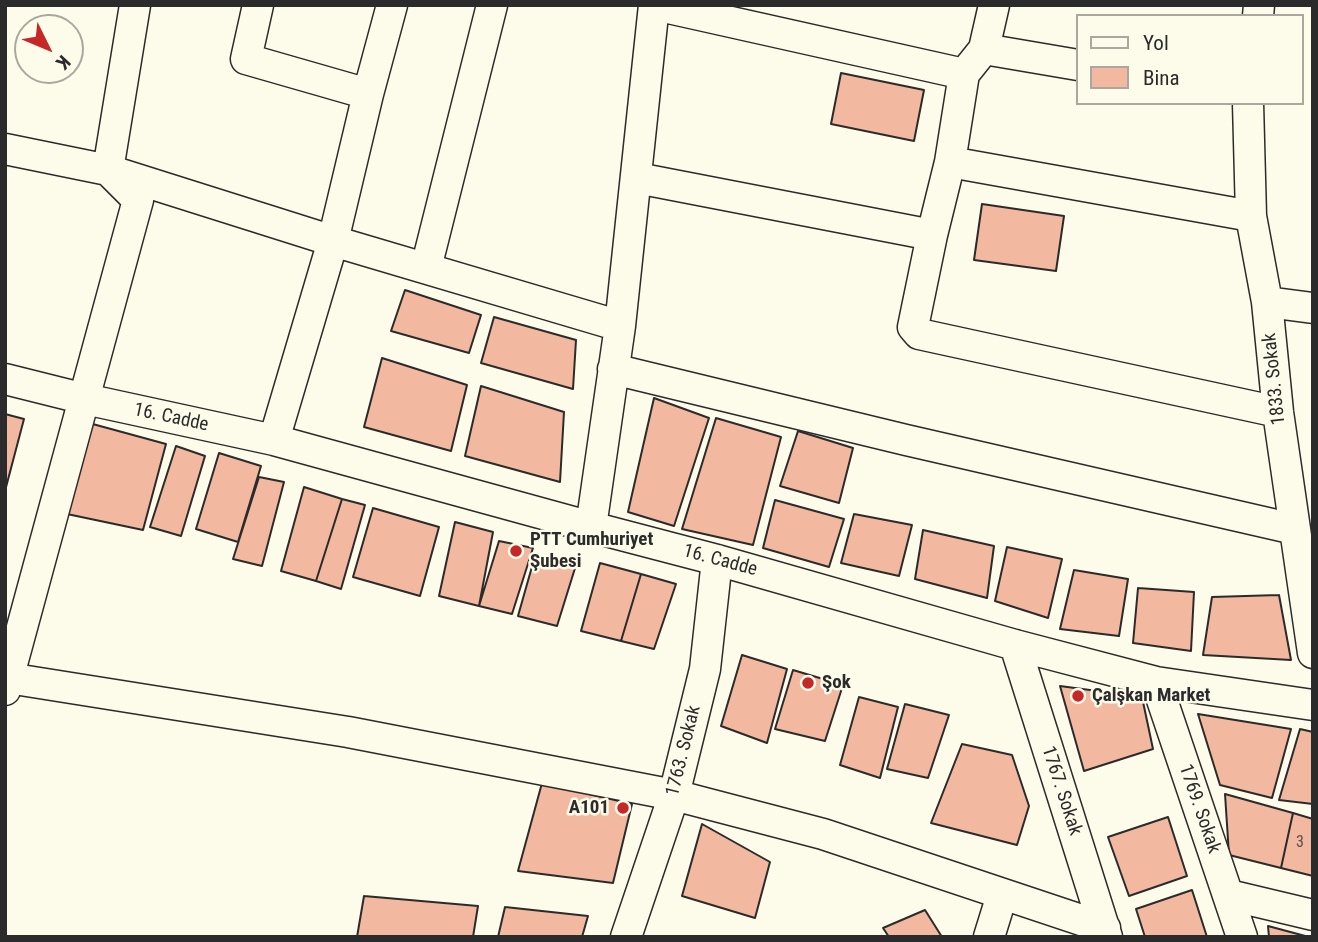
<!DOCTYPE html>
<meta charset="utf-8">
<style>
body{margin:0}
#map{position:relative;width:1318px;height:942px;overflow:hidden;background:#fdfbea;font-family:"Roboto Condensed",sans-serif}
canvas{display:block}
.frame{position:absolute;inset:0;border:7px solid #2b2b2b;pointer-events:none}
.legend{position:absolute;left:1076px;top:14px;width:228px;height:91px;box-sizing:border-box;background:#fdfbea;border:2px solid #a9a89e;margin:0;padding:9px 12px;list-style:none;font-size:21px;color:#2b2b2b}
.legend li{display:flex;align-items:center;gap:14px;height:35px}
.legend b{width:35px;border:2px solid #a9a89e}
.north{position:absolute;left:14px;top:14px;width:70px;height:70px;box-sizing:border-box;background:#fdfbea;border:2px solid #a9a89e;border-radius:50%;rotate:133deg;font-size:19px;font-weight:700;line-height:28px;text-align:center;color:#2b2b2b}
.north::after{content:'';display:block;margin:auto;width:24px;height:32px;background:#c62828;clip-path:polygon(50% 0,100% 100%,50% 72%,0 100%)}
</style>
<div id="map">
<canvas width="1318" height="942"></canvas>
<div class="frame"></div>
<ul class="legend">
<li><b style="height:9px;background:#fdfbea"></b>Yol</li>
<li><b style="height:19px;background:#f2b8a0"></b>Bina</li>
</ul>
<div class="north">K</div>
</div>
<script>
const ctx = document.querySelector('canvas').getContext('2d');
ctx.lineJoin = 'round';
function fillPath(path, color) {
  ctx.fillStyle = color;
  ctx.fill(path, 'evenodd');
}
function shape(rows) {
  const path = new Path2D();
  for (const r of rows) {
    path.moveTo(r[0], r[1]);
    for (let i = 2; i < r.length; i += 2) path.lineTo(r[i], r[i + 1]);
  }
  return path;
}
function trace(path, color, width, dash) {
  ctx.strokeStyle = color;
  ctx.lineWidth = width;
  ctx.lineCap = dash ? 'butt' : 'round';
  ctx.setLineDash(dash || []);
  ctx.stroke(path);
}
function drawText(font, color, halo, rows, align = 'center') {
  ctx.font = font + ' "Roboto Condensed",sans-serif';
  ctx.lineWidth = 5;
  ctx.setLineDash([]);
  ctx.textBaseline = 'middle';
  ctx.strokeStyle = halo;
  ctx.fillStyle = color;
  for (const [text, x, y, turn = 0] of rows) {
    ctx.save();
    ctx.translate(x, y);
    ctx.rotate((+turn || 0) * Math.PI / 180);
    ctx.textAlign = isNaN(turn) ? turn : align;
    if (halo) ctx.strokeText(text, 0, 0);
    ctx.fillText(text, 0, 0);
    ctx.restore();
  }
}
const building = shape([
 [841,73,924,90,914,141,831,124,841,73],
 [982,204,1064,216,1056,271,974,260,982,204],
 [405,290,481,315,469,353,391,331,405,290],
 [494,317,576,340,573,389,481,363,494,317],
 [382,358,467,385,451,451,364,427,382,358],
 [481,386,564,412,560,482,465,456,481,386],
 [654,398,709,418,674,526,628,512,654,398],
 [5,414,24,419,5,491,5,414],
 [716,418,781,437,753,545,682,529,716,418],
 [89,423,166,444,143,530,67,514,89,423],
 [798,431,853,448,839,503,780,486,798,431],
 [176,446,205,456,181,536,150,527,176,446],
 [219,453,261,466,238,542,196,529,219,453],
 [259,477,284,482,262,566,233,559,259,477],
 [304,487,342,499,316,581,281,571,304,487],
 [342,499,365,505,341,589,316,581,342,499],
 [775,500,844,519,829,567,763,548,775,500],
 [373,508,439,527,420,596,353,577,373,508],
 [854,514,912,525,899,576,841,563,854,514],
 [455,522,493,532,479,606,439,596,455,522],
 [923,530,994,546,987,598,915,579,923,530],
 [499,541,533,548,512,614,479,606,499,541],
 [1007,547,1062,559,1048,618,995,601,1007,547],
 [535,556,576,565,557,626,518,616,535,556],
 [600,563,641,574,621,641,581,631,600,563],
 [1074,570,1128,579,1119,636,1060,629,1074,570],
 [641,574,676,584,654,649,621,641,641,574],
 [1138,588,1194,592,1191,651,1133,643,1138,588],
 [1279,595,1291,660,1203,655,1212,597,1279,595],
 [742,655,787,669,767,743,721,726,742,655],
 [793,670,843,685,825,741,775,729,793,670],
 [1060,686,1142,697,1153,749,1084,771,1060,686],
 [859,697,898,707,880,778,840,765,859,697],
 [905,704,949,715,928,778,887,769,905,704],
 [1198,714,1291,729,1272,798,1220,785,1198,714],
 [1300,729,1313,732,1313,804,1279,800,1300,729],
 [962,744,1012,755,1029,806,1017,845,931,823,962,744],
 [542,783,632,804,613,883,518,871,542,783],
 [1225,794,1293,813,1281,868,1229,855,1225,794],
 [1293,813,1313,819,1313,876,1281,868,1293,813],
 [1168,817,1187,876,1129,896,1108,837,1168,817],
 [702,824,770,862,755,918,682,896,702,824],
 [1192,890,1207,937,1145,937,1136,909,1192,890],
 [364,896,478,906,473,937,357,937,364,896],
 [505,907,588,916,582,937,498,937,505,907],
 [925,910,942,937,889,937,883,928,925,910],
 [1268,926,1309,937,1269,937,1268,926]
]);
fillPath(building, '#f2b8a0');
trace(building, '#2b2b2b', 2);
const minor = shape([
 [258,5,246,59,368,94],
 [655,5,964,74],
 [994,5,984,49,964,74,950,162,932,235,913,327,919,334,1278,412],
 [1258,16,1259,5],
 [984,49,1078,65],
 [1248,103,1251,216,1267,302,1278,412,1313,653],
 [5,149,108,170,333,241,620,326],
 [950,162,1251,216],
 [637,178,932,235],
 [426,268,492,5],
 [1267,302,1313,308],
 [613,369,906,440,1294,529],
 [5,379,85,399,274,440,591,527,717,560,1015,645,1156,682,1313,705],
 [274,440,333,241,368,94,392,5],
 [591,527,620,326,654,5],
 [1015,645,1107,937],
 [8,678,348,732,674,795,823,834,1105,928],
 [1156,682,1242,937],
 [5,690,138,200,108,170,135,5],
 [1229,895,1313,915],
 [626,937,674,795,705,669,717,560],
 [989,937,1002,895]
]);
trace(minor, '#2b2b2b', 33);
trace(minor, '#fdfbea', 30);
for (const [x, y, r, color] of [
 [516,551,7,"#c62828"],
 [808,683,7,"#c62828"],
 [1078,696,7,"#c62828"],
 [623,808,7,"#c62828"]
]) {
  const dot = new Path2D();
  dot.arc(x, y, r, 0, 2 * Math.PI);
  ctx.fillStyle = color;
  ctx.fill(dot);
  trace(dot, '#fdfbea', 2.5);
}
drawText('16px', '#5d4e48', null, [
 ["3",1300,843]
]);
drawText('19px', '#2b2b2b', '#fdfbea', [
 ["1833. Sokak",1275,379,-96],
 ["16. Cadde",171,418,12],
 ["16. Cadde",720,561,15],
 ["1763. Sokak",684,751,-76],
 ["1767. Sokak",1061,791,72],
 ["1769. Sokak",1199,809,71]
]);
drawText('bold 19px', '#2b2b2b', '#fdfbea', [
 ["PTT Cumhuriyet",530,540],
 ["Şubesi",530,562],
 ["Şok",822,683],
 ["Çalşkan Market",1092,696],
 ["A101",609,808,"right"]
], 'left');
</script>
